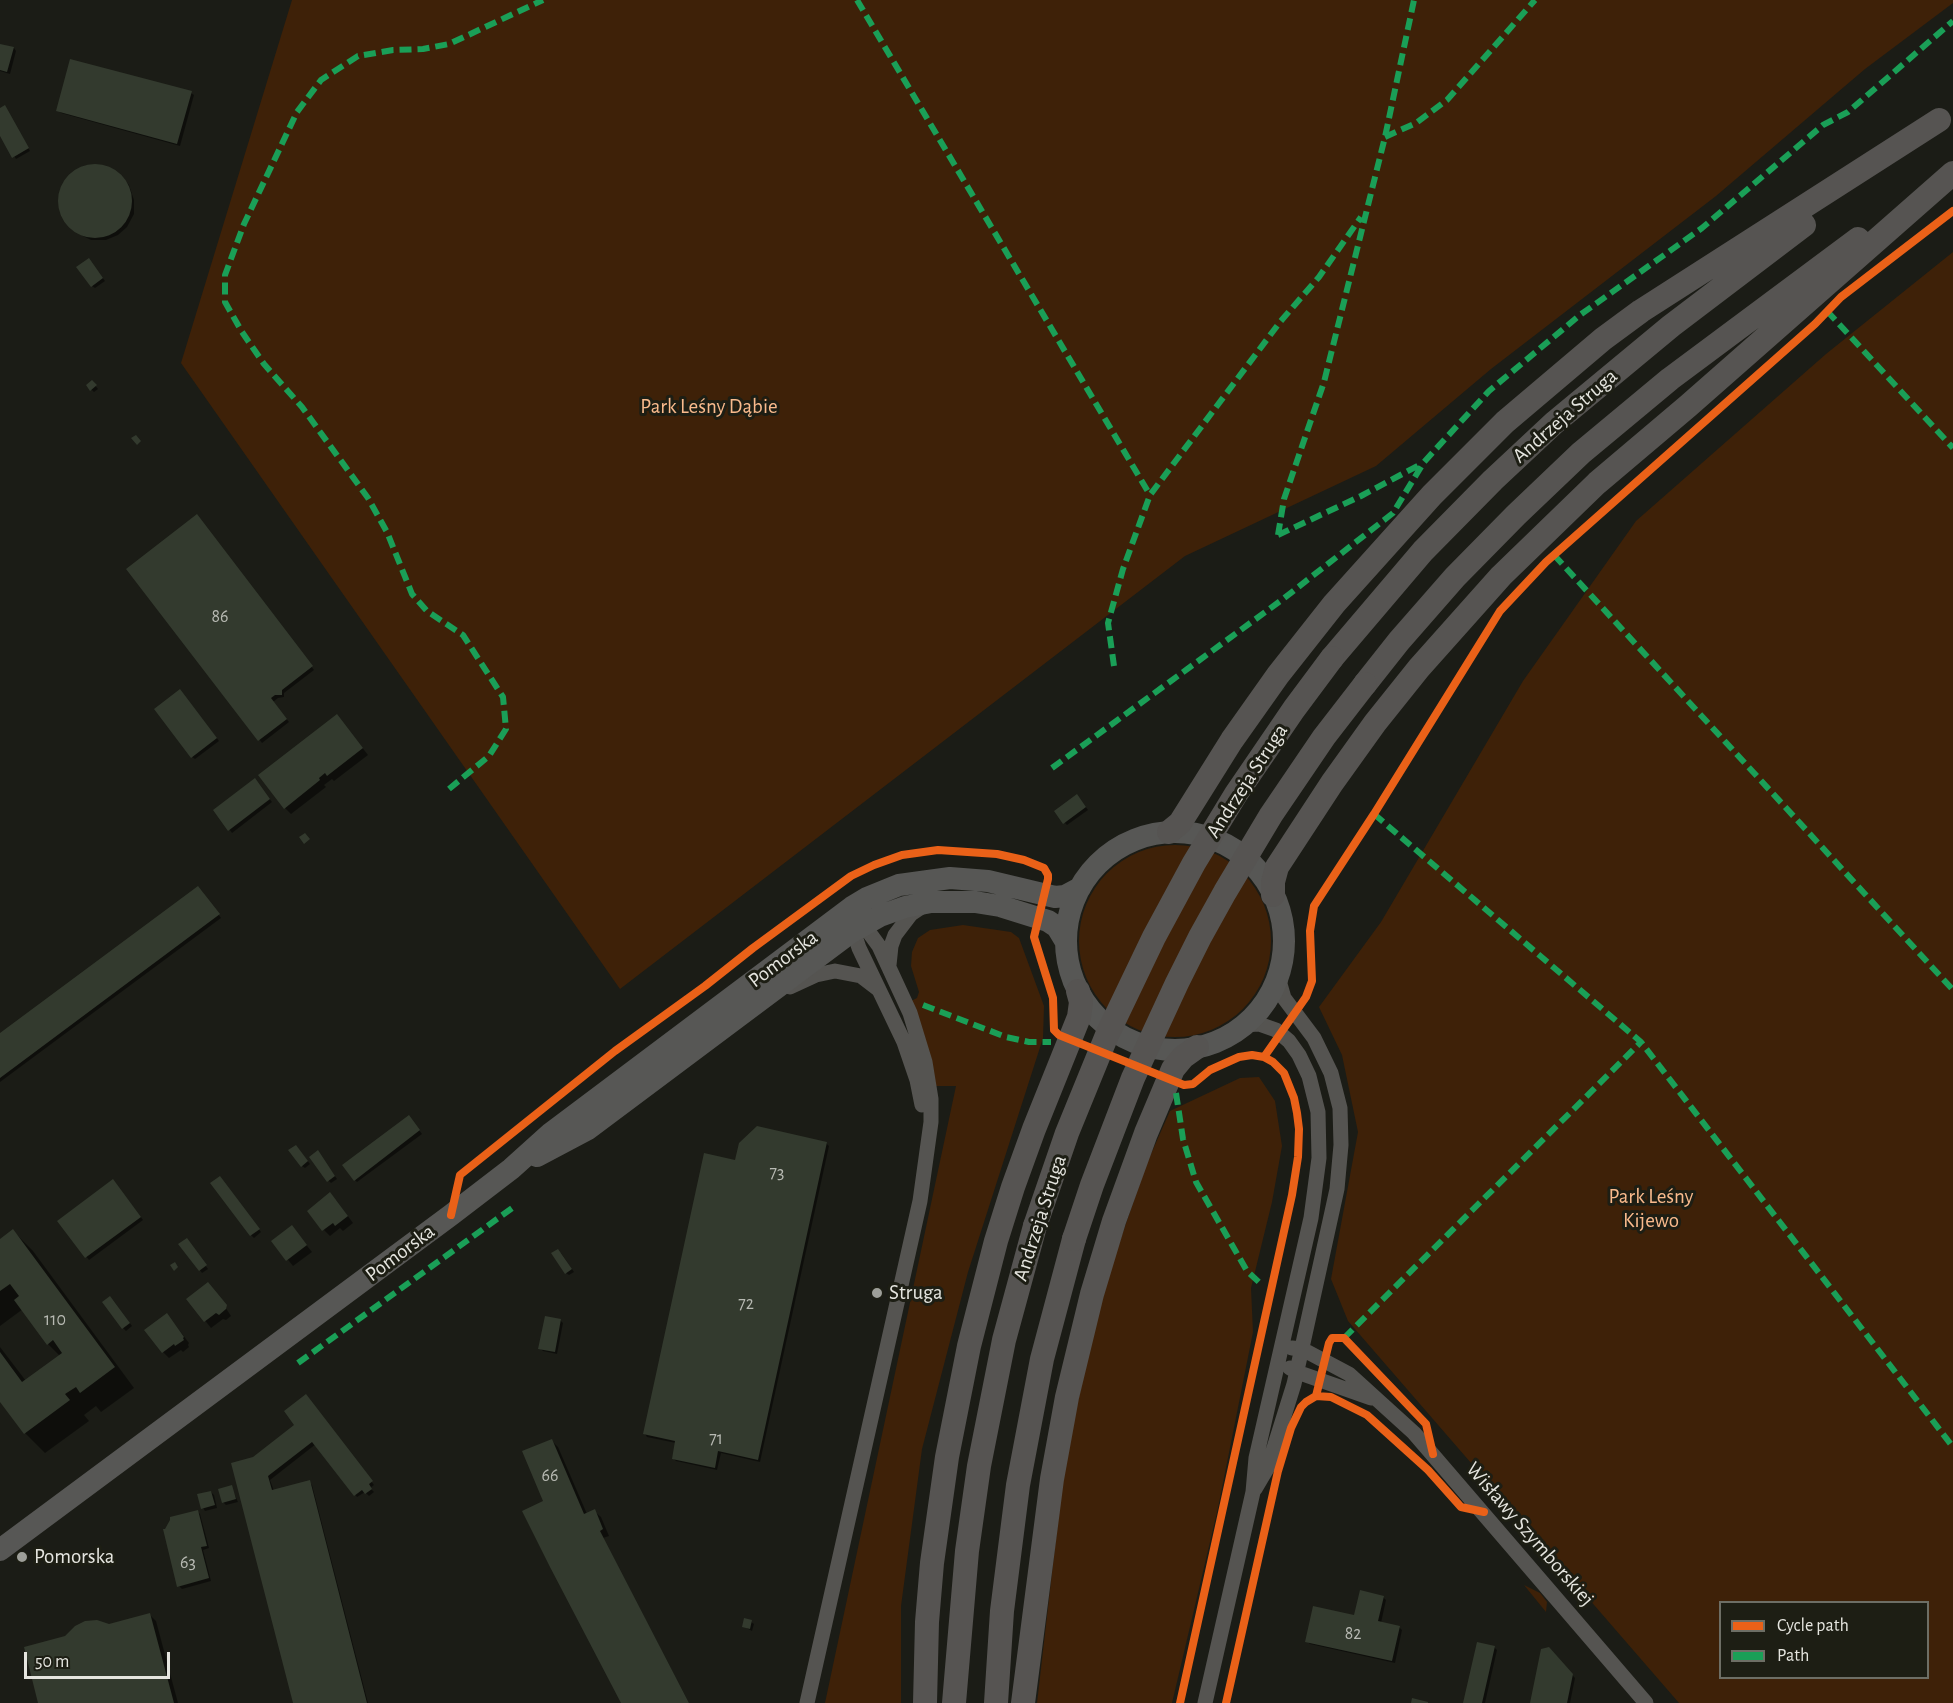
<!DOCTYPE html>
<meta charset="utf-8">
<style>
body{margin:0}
#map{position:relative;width:1953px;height:1703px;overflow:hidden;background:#1b1c16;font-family:"Alegreya Sans",sans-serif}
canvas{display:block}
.legend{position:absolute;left:1719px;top:1601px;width:210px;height:78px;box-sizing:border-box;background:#1d1e14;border:2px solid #6d6e65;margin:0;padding:8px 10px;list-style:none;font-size:18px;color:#e5e5df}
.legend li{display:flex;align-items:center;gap:12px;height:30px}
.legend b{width:30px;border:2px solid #6d6e65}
.scale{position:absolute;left:24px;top:1652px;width:146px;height:27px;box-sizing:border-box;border:3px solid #e5e5df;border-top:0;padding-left:8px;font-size:18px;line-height:21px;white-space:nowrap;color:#e5e5df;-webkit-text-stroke:4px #1d1e14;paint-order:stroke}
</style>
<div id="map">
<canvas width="1953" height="1703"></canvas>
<ul class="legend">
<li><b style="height:8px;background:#ea6118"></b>Cycle path</li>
<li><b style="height:8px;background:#1a9f57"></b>Path</li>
</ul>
<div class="scale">50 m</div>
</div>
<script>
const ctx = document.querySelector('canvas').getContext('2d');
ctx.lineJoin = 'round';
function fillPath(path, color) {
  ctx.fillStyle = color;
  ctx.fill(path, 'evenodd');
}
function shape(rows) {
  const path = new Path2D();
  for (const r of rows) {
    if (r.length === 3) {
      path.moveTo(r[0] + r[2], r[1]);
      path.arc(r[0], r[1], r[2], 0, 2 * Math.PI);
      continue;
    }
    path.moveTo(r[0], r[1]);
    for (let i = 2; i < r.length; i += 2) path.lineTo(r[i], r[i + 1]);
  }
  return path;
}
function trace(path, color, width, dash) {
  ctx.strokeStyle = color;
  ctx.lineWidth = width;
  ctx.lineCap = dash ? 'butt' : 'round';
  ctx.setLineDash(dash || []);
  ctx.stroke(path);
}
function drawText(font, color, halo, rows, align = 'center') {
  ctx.font = font + ' "Alegreya Sans",sans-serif';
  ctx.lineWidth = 6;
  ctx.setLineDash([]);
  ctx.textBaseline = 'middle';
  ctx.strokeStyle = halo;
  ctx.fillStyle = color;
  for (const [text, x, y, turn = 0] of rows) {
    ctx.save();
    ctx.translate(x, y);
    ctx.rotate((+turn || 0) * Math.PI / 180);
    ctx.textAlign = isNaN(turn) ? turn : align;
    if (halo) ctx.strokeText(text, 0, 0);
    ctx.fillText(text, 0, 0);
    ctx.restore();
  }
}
fillPath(shape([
 [292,0,1953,0,1953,3,1865,69,1716,196,1491,369,1376,466,1185,556,620,989,181,363],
 [1953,252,1953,1703,1679,1703,1348,1321,1331,1279,1358,1132,1342,1055,1319,1007,1381,922,1523,681,1636,521,1826,354],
 [1720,1602,1928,1602,1928,1678,1720,1678],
 [1175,941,96],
 [963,925,1011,932,1019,938,1044,1006,1043,1038,968,1272,922,1449,901,1606,901,1703,825,1703,956,1086,936,1086,911,1001,917,998,919,992,911,966,912,952,918,938,930,930],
 [1259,1077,1275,1101,1282,1146,1272,1202,1251,1288,1253,1332,1218,1508,1172,1703,1037,1703,1062,1486,1077,1405,1096,1322,1114,1258,1147,1163,1170,1111,1240,1078],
 [1524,1585,1540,1593,1547,1602,1546,1612]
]), '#3e2108');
fillPath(shape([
 [0,46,14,48,16,51,10,74,0,71],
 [191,93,194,95,180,146,61,113,58,110],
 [0,110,7,110,30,151,16,159,0,133],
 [101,165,113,170,129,185,134,200,134,214,127,227,118,235,106,240,91,240,79,234,66,222,60,210,59,196,64,182,73,172,84,166],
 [91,263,105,281,95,288,92,286],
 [92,382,98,389,94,392,88,386],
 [200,519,314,670,284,693,284,697,278,698,273,702,289,722,262,743,129,569],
 [183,694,219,741,195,759,192,757],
 [343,723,368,755,334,781,332,779,324,785,326,787,291,814,285,808],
 [257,783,272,802,232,833,215,810],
 [1080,799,1088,810,1067,825,1065,823],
 [201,890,221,918,0,1082,0,1034],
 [411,1119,422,1134,357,1182,355,1180],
 [826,1143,829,1146,760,1462,721,1453,717,1470,676,1461,673,1458,676,1443,647,1437,645,1434,736,1162],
 [298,1149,310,1164,305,1168,302,1166],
 [320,1155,337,1179,331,1183,329,1181],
 [222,1181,261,1232,254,1238,251,1235],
 [116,1184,143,1220,89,1260,59,1222],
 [336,1200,353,1223,343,1231,340,1228,330,1236,324,1230],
 [292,1227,312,1252,293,1266,273,1241],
 [13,1231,33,1251,134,1388,101,1412,96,1406,84,1415,89,1421,45,1453,25,1433,0,1397,0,1347,26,1381,60,1356,48,1344,23,1309,0,1326,0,1240],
 [189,1243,208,1269,202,1273,180,1244],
 [561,1253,574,1272,569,1275,566,1273],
 [214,1290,231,1316,226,1320,223,1319,211,1328,188,1299],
 [113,1300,132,1326,126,1331,123,1328],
 [560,1320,563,1323,557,1354,543,1351,540,1348],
 [173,1322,189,1343,188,1345,189,1347,183,1352,181,1350,169,1358,163,1352],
 [308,1399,374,1485,370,1488,374,1492,369,1496,365,1492,357,1497,316,1444,270,1480,274,1491,309,1482,312,1485,368,1703,294,1703,253,1458,297,1425],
 [552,1441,558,1447,587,1514,594,1511,601,1517,609,1536,603,1538,689,1703,623,1703,545,1502],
 [231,1487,238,1502,226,1505,223,1502],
 [211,1492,214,1495,217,1508,205,1511,203,1508],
 [197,1511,200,1514,209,1548,203,1550,211,1581,182,1589,179,1586],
 [1383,1597,1386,1600,1381,1623,1399,1627,1402,1630,1395,1663,1310,1644,1307,1641,1356,1617],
 [150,1615,156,1621,178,1703,40,1703,109,1626],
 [751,1622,754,1624,752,1631,743,1626],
 [1494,1647,1497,1650,1485,1703,1465,1703],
 [1548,1649,1575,1678,1570,1703,1531,1703]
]), '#0007');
fillPath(shape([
 [0,44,14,47,7,72,0,70],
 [70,59,192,91,177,144,56,111],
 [5,105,29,148,12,158,0,136,0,108],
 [95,201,37],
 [89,258,103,278,91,287,76,267],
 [92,380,97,385,90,391,86,385],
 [136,435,141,441,137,445,131,438],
 [197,514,313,666,282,690,282,695,275,695,271,698,287,719,258,741,126,569],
 [180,689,217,738,191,758,154,709],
 [337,714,363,748,327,776,325,773,319,778,320,780,284,809,258,775],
 [255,778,270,799,228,831,213,810],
 [1077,794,1086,807,1063,824,1054,811],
 [305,833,310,839,304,844,299,837],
 [198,886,220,914,0,1078,0,1033],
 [409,1115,420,1130,354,1181,342,1165],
 [757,1126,827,1142,758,1460,718,1451,715,1468,672,1459,675,1441,643,1434,704,1153,735,1160,739,1143],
 [296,1145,308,1161,301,1167,288,1150],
 [318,1150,335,1176,327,1182,309,1157],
 [220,1176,260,1229,250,1236,210,1183],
 [113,1179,141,1217,85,1258,57,1221],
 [330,1192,348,1216,335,1226,333,1223,322,1231,307,1211],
 [292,1225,307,1245,286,1261,271,1241],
 [13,1229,115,1367,80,1393,76,1387,65,1394,70,1400,24,1434,0,1402,0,1352,22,1382,62,1353,53,1340,47,1345,14,1300,19,1296,10,1284,0,1291,0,1239],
 [187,1238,207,1265,199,1271,178,1244],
 [558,1249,572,1269,565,1274,551,1253],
 [175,1262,178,1267,174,1271,170,1265],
 [208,1282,227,1305,226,1309,219,1315,216,1313,204,1322,186,1299],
 [110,1296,130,1323,122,1329,102,1302],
 [167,1313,184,1337,183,1338,184,1340,175,1346,174,1344,162,1353,144,1330],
 [545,1316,561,1319,555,1352,538,1349],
 [306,1394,373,1481,369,1484,372,1489,365,1494,362,1490,354,1496,312,1442,268,1476,272,1490,310,1480,367,1703,293,1703,231,1463,253,1457,294,1425,284,1411],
 [552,1439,584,1514,595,1509,603,1529,600,1531,689,1703,621,1703,550,1567,522,1511,543,1501,522,1451],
 [232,1485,236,1499,222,1503,218,1489],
 [211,1491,215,1505,201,1509,197,1494],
 [198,1510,207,1546,201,1547,209,1578,177,1587,163,1529,165,1529,170,1520,170,1517],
 [1360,1590,1384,1596,1378,1621,1400,1626,1392,1661,1305,1642,1313,1606,1354,1615],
 [150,1613,174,1703,38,1703,24,1647,65,1636,75,1626,85,1621,97,1620,109,1624],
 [744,1618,752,1620,750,1629,742,1627],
 [1477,1642,1495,1646,1482,1703,1463,1703],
 [1549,1647,1573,1674,1567,1703,1530,1703,1541,1649],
 [1412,1698,1428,1702,1428,1703,1411,1703]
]), '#333a2e');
trace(shape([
 [854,924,855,936,859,948,904,1042,917,1080,922,1105],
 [889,965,891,946,895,935,911,914,923,906],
 [790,987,816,975,835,971,861,976,878,989],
 [1292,1348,1302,1349,1349,1374,1414,1433,1646,1703],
 [1290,1368,1297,1372,1371,1398],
 [1255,1489,1268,1467,1294,1384,1337,1189,1341,1145,1340,1108,1331,1073,1314,1038,1284,998,1280,984,1280,969],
 [807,1703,920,1201,931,1122,931,1099,925,1062,910,1013,879,946,868,931,855,925],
 [1205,1703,1253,1492,1256,1458,1311,1218,1319,1158,1318,1112,1309,1076,1299,1055,1289,1041,1276,1030,1259,1024,1243,1025]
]), '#555451', 15);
trace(shape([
 [1175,941,109],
 [537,1156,588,1129,850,933,880,916,905,907,931,902,975,902,1000,906,1048,921,1057,927,1066,942],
 [0,1550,451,1215,511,1169,551,1133,852,907,867,898,899,885,950,878,988,881,1055,897,1065,896,1080,888]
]), '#575755', 22);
trace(shape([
 [1332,658,1423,551,1493,480,1554,423,1671,326,1804,225],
 [1365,684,1399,641,1455,577,1516,515,1581,453,1670,379,1858,239],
 [1169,832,1180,823,1232,740,1278,675,1334,604,1432,495,1505,422,1603,339,1641,311,1939,120],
 [1273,895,1273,882,1277,867,1332,783,1375,723,1419,668,1501,576,1597,483,1688,406,1953,173],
 [925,1703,927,1622,932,1563,947,1457,969,1346,996,1241,1013,1187,1034,1129,1079,1017,1081,1002,1078,991],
 [954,1703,967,1551,979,1466,1004,1340,1035,1226],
 [996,1703,1002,1611,1018,1485,1042,1359,1074,1239],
 [1023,1703,1052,1479,1067,1397,1092,1294,1114,1221,1146,1133,1173,1069,1183,1057,1197,1047]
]), '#565452', 24);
trace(shape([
 [1035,1226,1067,1133,1107,1035,1154,937,1194,863,1236,794,1294,709,1332,658],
 [1074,1239,1092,1185,1133,1078,1177,983,1200,937,1225,892,1271,815,1324,737,1365,684]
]), '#565452', 24);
trace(shape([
 [857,0,1150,495],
 [1385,137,1416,123,1447,100,1535,0],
 [1827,311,1953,448],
 [1278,535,1284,499,1324,382,1385,137,1414,0],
 [1278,535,1361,496,1423,463],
 [1554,555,1953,990],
 [1114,666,1108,623,1123,569,1150,495,1280,322,1319,277,1361,217],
 [1052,768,1283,599,1393,513,1424,462,1489,391,1580,315,1702,228,1823,125,1848,112,1953,21],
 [449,789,489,756,506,729,503,697,463,635,427,611,412,594,387,532,368,498,302,407,264,364,242,332,225,302,225,275,244,224,297,112,321,80,358,56,393,50,423,49,449,44,543,0],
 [1374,814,1641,1042,1953,1447],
 [923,1005,1006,1037,1029,1042,1051,1042],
 [1176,1093,1183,1139,1196,1182,1247,1271,1261,1284],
 [1344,1338,1641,1042],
 [298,1363,515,1206]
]), '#1a9f57', 6, [12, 6]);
trace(shape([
 [1264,1057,1306,997,1312,981,1310,931,1314,906,1374,814,1500,611,1546,562,1815,324,1841,297,1953,211],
 [451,1215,460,1175,615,1051,705,986,753,948,851,876,874,865,902,855,938,850,997,854,1024,860,1044,868,1048,875,1048,879,1034,937,1053,998,1054,1030,1059,1035,1184,1085,1193,1084,1210,1070,1239,1057,1252,1055,1264,1057,1273,1062,1284,1073,1294,1098,1297,1113,1299,1129,1298,1157,1292,1195,1180,1703],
 [1316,1396,1329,1343,1332,1338,1344,1338,1426,1424,1433,1454],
 [1226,1703,1278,1471,1291,1428,1301,1407,1306,1402,1316,1396,1331,1397,1367,1415,1428,1470,1461,1507,1484,1512]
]), '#ea6118', 8);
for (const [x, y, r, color] of [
 [877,1293,6,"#9e9f99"],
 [22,1557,6,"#9e9f99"]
]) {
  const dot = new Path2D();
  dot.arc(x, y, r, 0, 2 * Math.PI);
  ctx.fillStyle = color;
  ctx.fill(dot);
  trace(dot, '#1d1e14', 2);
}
drawText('18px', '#b8bab3', null, [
 ["86",220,617],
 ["73",777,1173],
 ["72",746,1304],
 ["110",55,1320],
 ["71",716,1439],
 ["66",550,1476],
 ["63",188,1563],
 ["82",1353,1634]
]);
drawText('21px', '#f9ba8c', '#1d1e14', [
 ["Park Leśny Dąbie",709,407],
 ["Park Leśny",1651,1197],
 ["Kijewo",1651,1221]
]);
drawText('21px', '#e5e5df', '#1d1e14', [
 ["Andrzeja Struga",1565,416,-41],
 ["Andrzeja Struga",1247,781,-57],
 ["Pomorska",783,959,-37],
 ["Andrzeja Struga",1040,1218,-72],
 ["Pomorska",400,1253,-37],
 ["Wisławy Szymborskiej",1530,1534,49]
]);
drawText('21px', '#e5e5df', '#1d1e14', [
 ["Struga",889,1293],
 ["Pomorska",34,1557]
], 'left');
</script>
